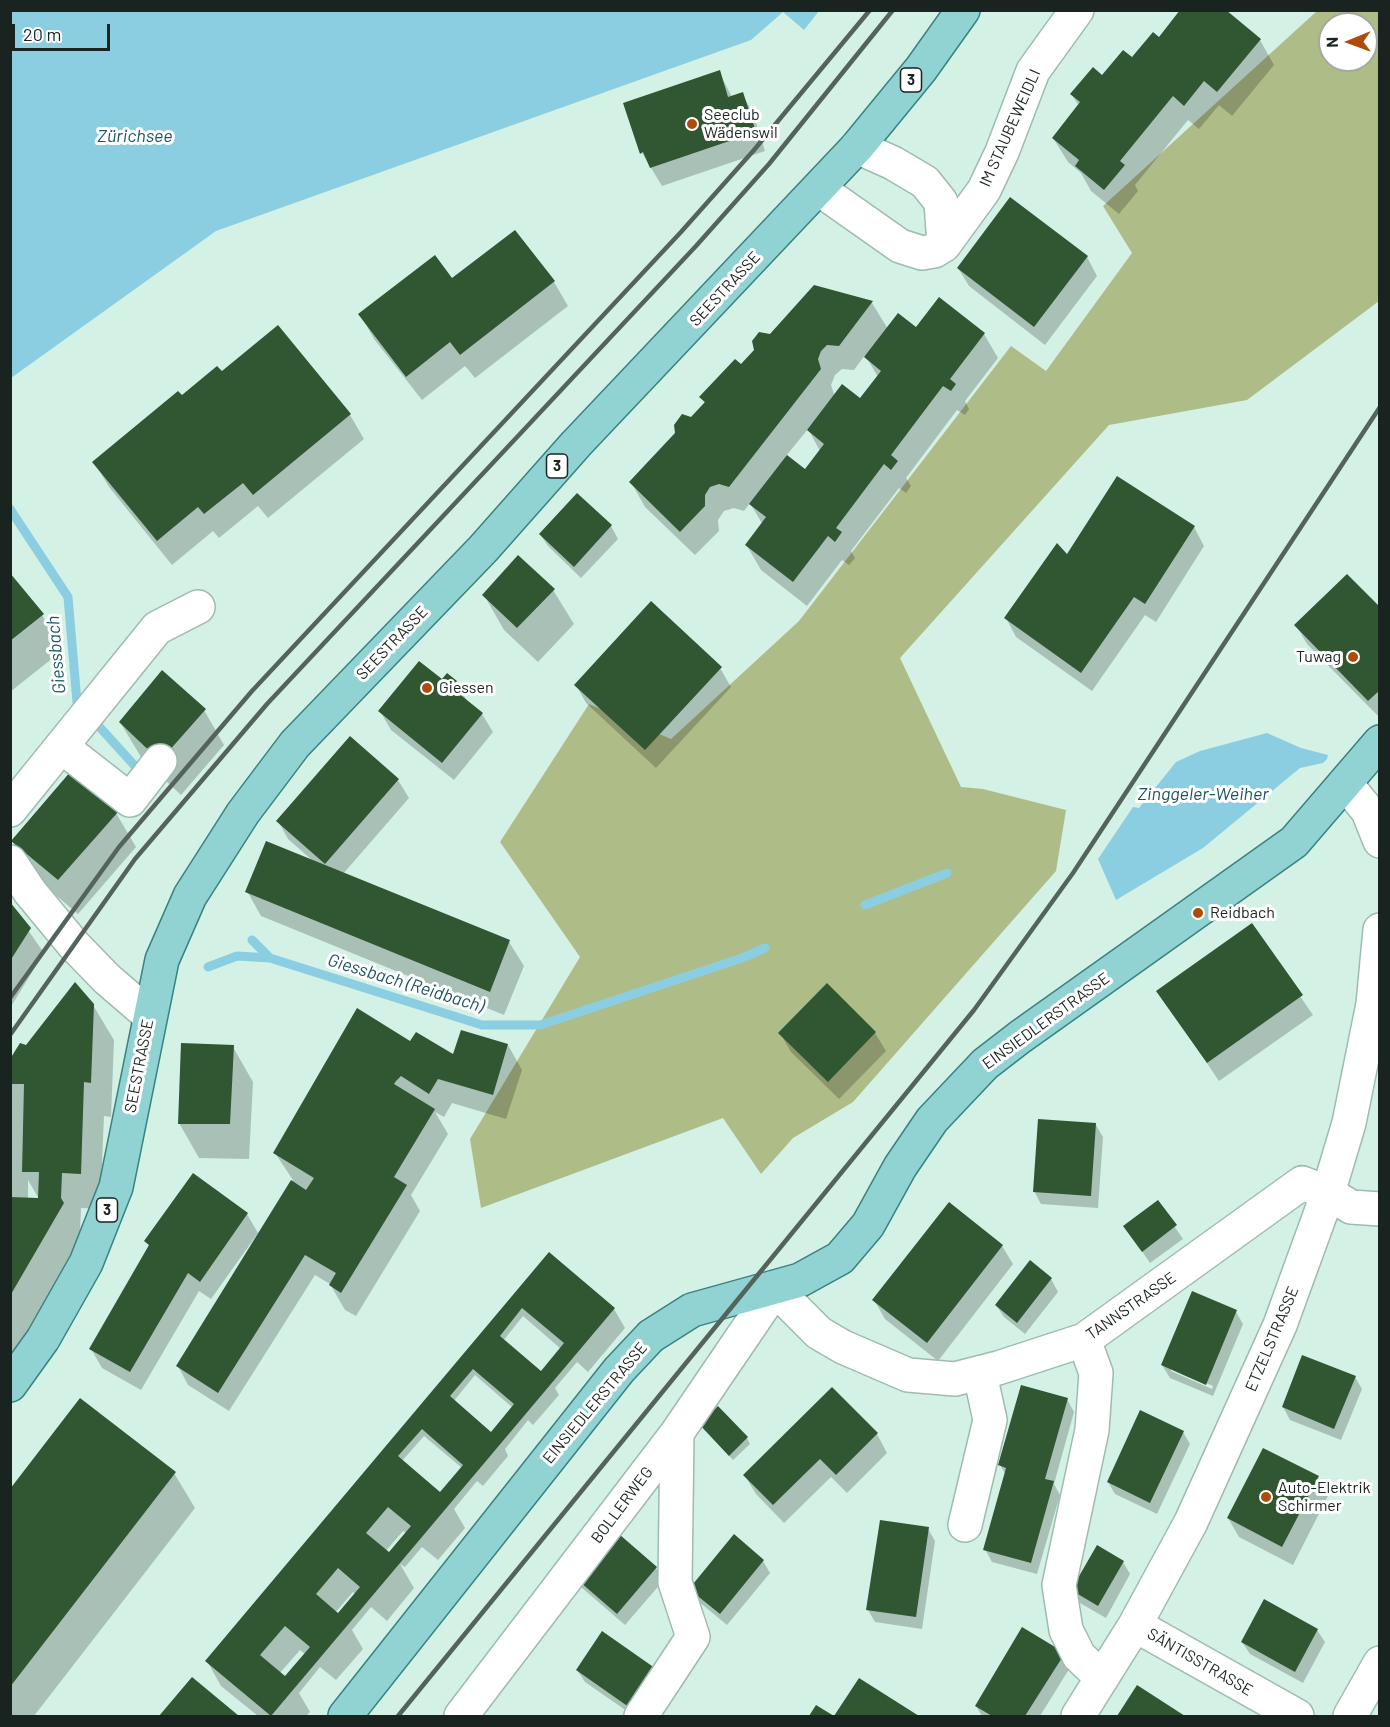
<!DOCTYPE html>
<meta charset="utf-8">
<style>
body{margin:0}
#map{position:relative;width:1390px;height:1727px;overflow:hidden;background:#d4f1e5;font-family:Barlow,sans-serif}
canvas{display:block}
.frame{position:absolute;inset:0;border:12px solid #19231f;pointer-events:none}
.north{position:absolute;left:1318px;top:12px;width:60px;height:60px;box-sizing:border-box;background:#fff;border:2px solid #a3a7a5;border-radius:50%;rotate:269deg;font-size:16px;font-weight:700;line-height:24px;text-align:center;color:#19231f}
.north::after{content:'';display:block;margin:auto;width:21px;height:27px;background:#ae4d0b;clip-path:polygon(50% 0,100% 100%,50% 72%,0 100%)}
.scale{position:absolute;left:12px;top:24px;width:98px;height:27px;box-sizing:border-box;border:3px solid #19231f;border-top:0;padding-left:8px;font-size:18px;line-height:21px;white-space:nowrap;color:#19231f;-webkit-text-stroke:4px #fff;paint-order:stroke}
</style>
<div id="map">
<canvas width="1390" height="1727"></canvas>
<div class="frame"></div>
<div class="north">N</div>
<div class="scale">20 m</div>
</div>
<script>
const ctx = document.querySelector('canvas').getContext('2d');
ctx.lineJoin = 'round';
function fillPath(path, color) {
  ctx.fillStyle = color;
  ctx.fill(path, 'evenodd');
}
function shape(rows) {
  const path = new Path2D();
  for (const r of rows) {
    path.moveTo(r[0], r[1]);
    for (let i = 2; i < r.length; i += 2) path.lineTo(r[i], r[i + 1]);
  }
  return path;
}
function trace(path, color, width, dash) {
  ctx.strokeStyle = color;
  ctx.lineWidth = width;
  ctx.lineCap = dash ? 'butt' : 'round';
  ctx.setLineDash(dash || []);
  ctx.stroke(path);
}
function drawText(font, color, halo, rows, align = 'center') {
  ctx.font = font + ' Barlow,sans-serif';
  ctx.lineWidth = 6;
  ctx.setLineDash([]);
  ctx.textBaseline = 'middle';
  ctx.strokeStyle = halo;
  ctx.fillStyle = color;
  for (const [text, x, y, turn = 0] of rows) {
    ctx.save();
    ctx.translate(x, y);
    ctx.rotate((+turn || 0) * Math.PI / 180);
    ctx.textAlign = isNaN(turn) ? turn : align;
    if (halo) ctx.strokeText(text, 0, 0);
    ctx.fillText(text, 0, 0);
    ctx.restore();
  }
}
fillPath(shape([
 [1317,11,1379,11,1379,301,1247,400,1109,425,900,658,961,787,983,789,1066,810,1056,871,853,1102,793,1138,761,1174,723,1118,481,1208,470,1139,580,957,500,842,589,704,671,739,799,621,1011,346,1046,371,1132,253,1103,206],
 [1330,24,1366,24,1366,60,1330,60]
]), '#aebc88');
fillPath(shape([
 [11,10,819,10,819,11,804,30,783,12,751,40,216,231,11,378],
 [1267,733,1301,748,1328,755,1327,759,1323,763,1300,768,1203,848,1116,900,1098,859,1133,807,1139,808,1176,762,1200,751]
]), '#8bcee2');
fillPath(shape([
 [1159,39,1260,40,1274,65,1232,116,1219,105,1199,129,1188,120,1135,185,1138,191,1119,214,1091,191,1081,173,1068,162,1053,138,1079,106,1072,95,1132,59],
 [719,72,732,97,742,94,753,113,765,151,662,186,642,153],
 [515,232,554,282,568,306,475,378,465,366,422,400,374,339,360,314,452,280],
 [1087,257,1097,276,1045,345,969,286,958,268],
 [814,287,872,303,888,329,984,334,998,358,965,401,969,409,965,415,957,410,906,478,911,486,906,493,899,488,851,551,855,558,849,565,842,560,807,606,761,570,747,546,763,525,750,503,744,511,734,508,724,511,718,520,719,531,695,555,645,507,631,482,705,404,701,397,741,366],
 [865,355,878,377,861,400,835,397,831,385,835,375,842,369,854,370],
 [808,429,820,451,805,471,786,456],
 [222,373,350,415,364,439,268,518,258,506,219,538,213,531,172,565,109,487,94,462,182,397],
 [611,526,618,539,581,578,548,546,540,534],
 [1194,527,1204,546,1156,622,1145,615,1092,691,1016,637,1006,618,1067,556],
 [10,577,42,615,63,650,10,692],
 [553,590,574,624,538,662,504,630,484,595],
 [1380,610,1380,718,1307,644,1296,625],
 [720,668,731,687,656,768,586,703,576,685],
 [442,682,456,682,467,701,482,714,493,732,454,780,391,730,380,711],
 [204,710,224,745,181,795,141,757,120,722],
 [398,780,409,798,343,874,509,942,524,966,504,1015,261,916,247,891,313,861,288,839,278,821],
 [116,813,136,847,78,914,33,876,13,841],
 [10,904,44,953,10,1008],
 [1251,925,1313,1015,1219,1081,1158,991],
 [93,1005,114,1040,111,1117,104,1116,100,1209,81,1208,80,1233,83,1239,10,1364,10,1062,26,1046],
 [28,1180,39,1199,28,1199],
 [780,1033,875,1033,886,1051,839,1099,791,1052],
 [411,1043,454,1056,508,1045,522,1070,506,1119,452,1103,444,1117,435,1112,448,1134,411,1195,420,1211,356,1316,345,1310,330,1284,315,1275,229,1411,188,1385,178,1366,293,1180,275,1153],
 [233,1047,253,1082,249,1159,199,1158,179,1123],
 [1096,1125,1103,1137,1098,1208,1041,1204,1034,1191],
 [1158,1202,1183,1239,1150,1263,1125,1226],
 [247,1214,258,1233,211,1299,199,1291,141,1390,102,1368,91,1349,150,1248,146,1241],
 [1002,1246,1013,1264,938,1361,885,1319,874,1300],
 [549,1254,614,1309,625,1328,588,1372,577,1362,555,1388,559,1395,533,1425,528,1420,505,1449,508,1456,483,1486,477,1481,454,1509,465,1528,438,1560,422,1547,405,1567,400,1564,414,1588,387,1621,371,1607,352,1630,363,1649,336,1680,320,1667,299,1693,310,1712,306,1716,258,1716,221,1686,207,1661],
 [523,1316,561,1349,541,1373,503,1341],
 [475,1375,513,1408,491,1435,453,1402],
 [424,1436,462,1468,440,1494,402,1461],
 [403,1531,406,1533,394,1558,385,1552],
 [353,1592,355,1594,343,1619,335,1613],
 [300,1650,305,1654,290,1682,279,1674],
 [1051,1279,1058,1292,1025,1334,1004,1317,996,1305],
 [1236,1312,1243,1324,1213,1396,1170,1378,1162,1365],
 [1171,1368,1213,1386,1212,1389,1171,1371],
 [1355,1377,1362,1389,1341,1440,1290,1420,1283,1407],
 [1067,1399,1074,1412,1054,1484,1060,1495,1037,1574,992,1562,985,1549,1006,1475,1000,1465],
 [700,1425,747,1438,750,1444,733,1460],
 [1183,1432,1190,1444,1157,1514,1115,1494,1108,1482],
 [877,1434,887,1453,847,1493,831,1477,784,1523,756,1494,745,1476],
 [174,1473,195,1508,34,1716,10,1716,10,1491],
 [1317,1477,1328,1496,1293,1565,1239,1537,1228,1518],
 [928,1529,935,1541,922,1629,875,1622,868,1610],
 [612,1531,656,1568,663,1581,625,1625,581,1587,574,1575],
 [763,1561,770,1573,727,1625,698,1601,691,1589],
 [1123,1562,1130,1574,1106,1618,1080,1603,1073,1590],
 [1317,1630,1325,1642,1303,1683,1250,1654,1242,1642],
 [602,1634,634,1716,585,1682,577,1670],
 [1063,1654,1071,1666,1040,1716,982,1716,976,1706],
 [192,1679,237,1716,160,1716],
 [859,1680,917,1716,836,1716],
 [1138,1687,1183,1716,1119,1716]
]), '#0003');
trace(shape([
 [10,509,68,597,77,702,143,775],
 [865,905,947,873],
 [252,940,270,958],
 [208,967,237,956,270,958,482,1025,540,1025,742,958,765,948]
]), '#8bcee2', 9);
fillPath(shape([
 [1180,10,1226,10,1261,39,1217,92,1204,81,1184,106,1173,96,1120,161,1125,165,1104,190,1075,166,1079,160,1052,138,1080,102,1070,94,1093,67,1102,75,1123,50,1132,57,1153,32,1159,37],
 [720,70,728,97,743,92,756,132,650,168,643,152,640,154,623,103],
 [1010,197,1088,256,1034,327,957,268],
 [515,230,555,281,460,355,450,342,406,377,358,314,435,255,452,278],
 [814,285,873,301,839,346,827,345,821,351,818,359,821,369,729,487,719,484,710,487,705,495,705,506,680,532,629,482,675,433,674,425,682,414,691,417,705,402,699,397,735,359,741,364,754,350,752,341,759,332,770,334],
 [939,297,985,333,950,379,956,384,951,391,943,386,891,455,898,461,891,470,884,464,836,528,842,532,835,542,828,536,793,582,745,545,766,517,749,504,787,455,805,469,824,444,807,430,842,384,860,398,881,371,864,357,898,313,916,327],
 [278,325,351,414,253,495,243,483,204,514,198,507,157,541,92,462,178,391,182,395,217,366,222,371],
 [1117,476,1195,526,1145,604,1134,597,1081,673,1004,618,1057,543,1067,554],
 [577,493,612,525,574,567,539,534],
 [518,555,555,589,517,628,482,595],
 [10,573,44,614,10,641],
 [1347,574,1380,607,1380,690,1368,701,1294,625],
 [651,601,722,667,645,750,574,685],
 [419,661,442,679,447,673,457,681,452,688,483,713,442,763,378,711],
 [162,670,206,709,160,761,119,722],
 [350,736,399,779,325,864,276,821],
 [71,771,118,812,58,880,11,841],
 [266,841,510,940,490,992,245,892],
 [10,902,31,928,10,961],
 [1252,923,1303,995,1207,1063,1156,991],
 [75,982,94,1004,91,1083,84,1082,81,1174,62,1173,61,1198,64,1203,10,1296,10,1197,38,1198,39,1172,22,1172,24,1084,10,1084,10,1059,20,1043,26,1045],
 [827,983,876,1032,828,1082,778,1033],
 [357,1008,410,1041,416,1032,453,1054,461,1030,508,1044,493,1095,438,1079,429,1094,401,1076,396,1081,394,1084,435,1109,394,1177,407,1185,341,1293,329,1285,336,1273,305,1255,218,1393,176,1366,291,1180,306,1190,314,1178,273,1153],
 [181,1043,234,1045,230,1124,178,1124],
 [1038,1119,1096,1123,1091,1196,1033,1192],
 [193,1173,248,1213,200,1282,188,1273,130,1372,89,1349,149,1245,144,1241],
 [1158,1200,1177,1225,1142,1252,1123,1226],
 [949,1202,1003,1245,927,1343,872,1300],
 [549,1252,615,1308,271,1716,205,1661],
 [522,1308,564,1343,541,1371,500,1336],
 [473,1369,514,1404,491,1432,450,1396],
 [422,1429,463,1465,440,1492,398,1456],
 [388,1507,411,1526,389,1552,366,1533],
 [338,1568,360,1587,338,1613,316,1594],
 [285,1626,310,1647,285,1676,260,1655],
 [1030,1260,1052,1278,1017,1323,995,1305],
 [1192,1291,1237,1310,1206,1385,1161,1365],
 [1302,1355,1356,1376,1334,1429,1282,1407],
 [1021,1385,1068,1398,1045,1479,1054,1481,1031,1563,983,1550,1006,1468,998,1465],
 [832,1387,878,1433,836,1475,820,1459,773,1505,743,1475],
 [80,1398,176,1472,10,1687,10,1489],
 [718,1406,748,1437,729,1456,699,1424],
 [1140,1410,1184,1431,1150,1503,1107,1482],
 [1263,1448,1319,1476,1282,1547,1227,1518],
 [880,1520,929,1527,916,1617,866,1610],
 [612,1528,657,1567,617,1614,572,1575],
 [734,1534,764,1560,720,1614,689,1589],
 [1097,1545,1124,1561,1098,1606,1071,1590],
 [1264,1599,1318,1629,1295,1672,1241,1642],
 [1022,1627,1065,1653,1025,1716,992,1716,975,1706],
 [602,1631,662,1673,636,1712,576,1670],
 [192,1677,239,1716,159,1716],
 [859,1678,919,1716,809,1716,816,1705,834,1716],
 [1137,1685,1185,1716,1117,1716]
]), '#305632');
const minor = shape([
 [857,147,893,163,925,182,941,202,944,245],
 [819,189,900,246,922,253,934,251,944,245,984,190,1002,152,1033,71,1077,10],
 [62,747,130,800,160,761],
 [1345,783,1368,811,1380,841],
 [10,810,157,628,198,607],
 [10,862,30,892,73,944,107,979,149,1015],
 [1084,1340,1096,1373,1092,1430,1059,1585,1066,1630,1079,1656,1102,1678],
 [965,1525,990,1420,980,1374],
 [1135,1625,1297,1716],
 [461,1716,677,1433,775,1289,819,1333,843,1347,908,1375,955,1379,998,1368,1084,1340,1302,1183,1328,1193,1351,1207,1380,1209],
 [641,1716,693,1637,675,1582,677,1433],
 [1078,1716,1135,1625,1191,1522,1280,1325,1328,1193,1349,1123,1373,1004,1380,930],
 [1350,1716,1380,1663]
]);
const major = shape([
 [10,1385,43,1339,86,1263,116,1187,162,960,190,896,243,813,295,744,483,549,576,444,857,147,921,69,963,10],
 [345,1716,619,1370,651,1336,692,1310,800,1280,840,1258,868,1225,900,1167,932,1120,985,1064,1020,1037,1294,842,1380,742]
]);
trace(minor, '#9fbbb0', 36);
trace(major, '#388280', 36);
trace(minor, '#fff', 33);
trace(major, '#91d3d2', 33);
trace(shape([
 [10,998,119,847,252,691,681,232,754,150,870,10],
 [10,1035,135,859,267,704,696,246,769,164,893,10],
 [398,1716,974,1010,1073,873,1380,407]
]), '#54645d', 4.5);
for (const [x, y, r, color] of [
 [692,124,6,"#ae4d0b"],
 [1353,657,6,"#ae4d0b"],
 [427,688,6,"#ae4d0b"],
 [1198,913,6,"#ae4d0b"],
 [1266,1497,6,"#ae4d0b"]
]) {
  const dot = new Path2D();
  dot.arc(x, y, r, 0, 2 * Math.PI);
  ctx.fillStyle = color;
  ctx.fill(dot);
  trace(dot, '#fff', 2);
}
for (const [x, y, w] of [
 [911,80,21],
 [557,466,21],
 [107,1210,21]
]) {
  const box = new Path2D();
  box.roundRect(x - w / 2, y - 12, w, 24, 4.5);
  ctx.fillStyle = '#fff';
  ctx.fill(box);
  trace(box, '#19231f', 1.5);
}
drawText('bold 15px', '#19231f', null, [
 ["3",911,80],
 ["3",557,466],
 ["3",107,1210]
]);
drawText('16px', '#19231f', '#fff', [
 ["Seeclub",704,115],
 ["Wädenswil",704,133],
 ["Tuwag",1341,657,"right"],
 ["Giessen",439,688],
 ["Reidbach",1210,913],
 ["Auto-Elektrik",1278,1488],
 ["Schirmer",1278,1506]
], 'left');
drawText('16px', '#19231f', '#fff', [
 ["IM STAUBEWEIDLI",1010,128,-66],
 ["SEESTRASSE",725,289,-47],
 ["SEESTRASSE",392,643,-46],
 ["EINSIEDLERSTRASSE",1046,1021,-36],
 ["SEESTRASSE",139,1066,-79],
 ["TANNSTRASSE",1131,1306,-35],
 ["ETZELSTRASSE",1272,1339,-67],
 ["EINSIEDLERSTRASSE",595,1403,-50],
 ["BOLLERWEG",622,1505,-53],
 ["SÄNTISSTRASSE",1200,1662,30]
]);
drawText('italic 18px', '#1c5462', '#fff', [
 ["Zürichsee",135,136],
 ["Giessbach",56,655,-95],
 ["Zinggeler-Weiher",1203,794],
 ["Giessbach (Reidbach)",406,983,17]
]);
</script>
